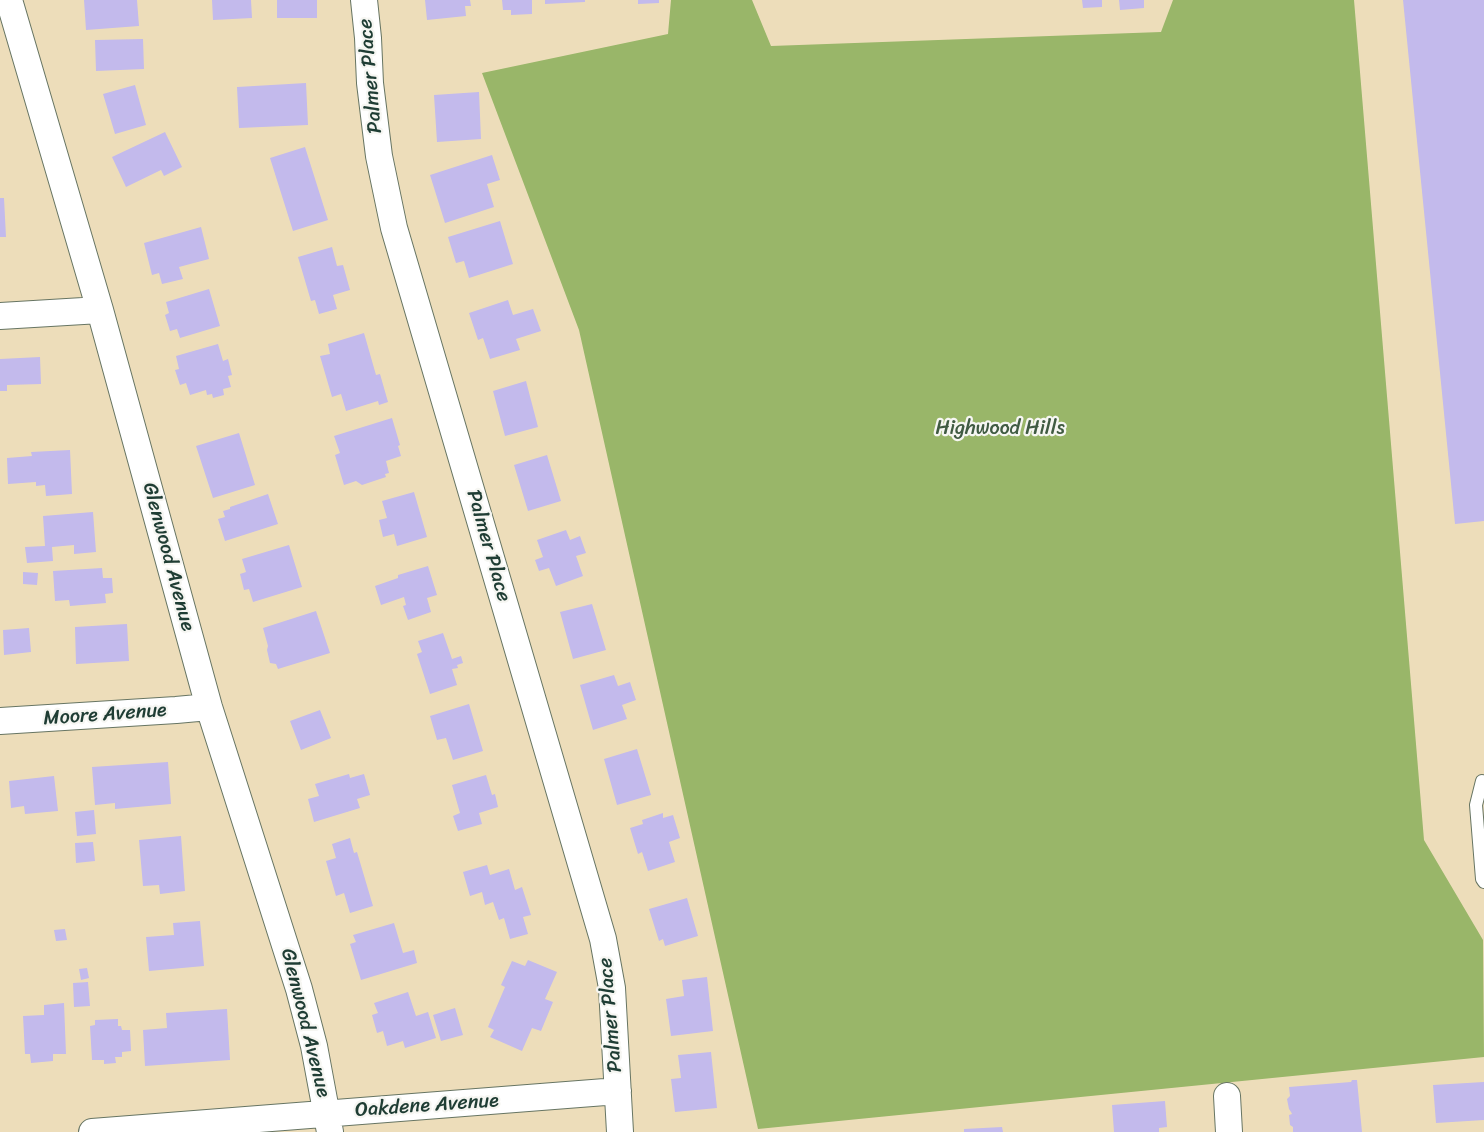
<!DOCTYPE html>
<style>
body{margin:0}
canvas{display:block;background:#edddba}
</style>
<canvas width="1484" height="1132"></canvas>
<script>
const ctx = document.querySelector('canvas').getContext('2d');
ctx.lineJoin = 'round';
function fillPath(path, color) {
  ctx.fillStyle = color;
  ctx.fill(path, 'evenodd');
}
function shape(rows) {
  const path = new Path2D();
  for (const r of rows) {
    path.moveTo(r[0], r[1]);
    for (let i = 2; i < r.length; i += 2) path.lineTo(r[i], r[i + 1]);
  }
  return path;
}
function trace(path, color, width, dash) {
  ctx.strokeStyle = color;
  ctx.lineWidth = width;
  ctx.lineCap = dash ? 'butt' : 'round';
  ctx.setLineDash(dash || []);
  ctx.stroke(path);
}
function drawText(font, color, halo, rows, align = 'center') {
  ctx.font = font + ' Sriracha,sans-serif';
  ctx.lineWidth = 4.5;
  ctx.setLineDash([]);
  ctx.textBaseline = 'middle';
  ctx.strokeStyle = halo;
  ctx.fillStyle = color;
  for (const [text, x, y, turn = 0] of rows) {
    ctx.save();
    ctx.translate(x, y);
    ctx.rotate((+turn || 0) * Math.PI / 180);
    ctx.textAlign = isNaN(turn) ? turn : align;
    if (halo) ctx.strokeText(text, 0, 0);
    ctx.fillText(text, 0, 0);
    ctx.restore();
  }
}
fillPath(shape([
 [671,0,752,0,771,46,1161,32,1173,0,1354,0,1424,840,1483,940,1484,1057,758,1129,579,330,482,73,668,34]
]), '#99b669');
fillPath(shape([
 [84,0,137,0,139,26,86,30],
 [212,0,251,0,252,18,213,20],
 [277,0,317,0,317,18,277,18],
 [425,0,470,0,471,6,465,6,466,16,427,20],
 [502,0,532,0,532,14,511,15,511,10,503,10],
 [545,0,585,0,585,2,545,4],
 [638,0,659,0,659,3,638,4],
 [1082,0,1102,0,1102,7,1083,8],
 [1119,0,1144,0,1144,8,1120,10],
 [1403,0,1484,0,1484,521,1455,524],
 [143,39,144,69,96,71,95,40],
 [306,83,308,125,239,128,237,87],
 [135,85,146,125,115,134,103,94],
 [479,92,481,139,437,142,434,95],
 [165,132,182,167,164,176,161,170,126,187,112,157],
 [305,147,328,220,293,231,270,158],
 [492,155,500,180,487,184,494,207,445,223,430,175],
 [0,198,4,198,6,237,0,237],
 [500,221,513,264,469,278,464,261,456,263,448,237],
 [201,227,209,259,179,267,183,279,162,284,159,273,152,275,144,243],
 [332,247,337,266,343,265,350,290,333,295,337,309,319,314,315,300,311,301,298,257],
 [209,289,220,326,180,338,177,329,170,331,165,315,169,313,166,302],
 [508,300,513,315,533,309,541,331,516,339,520,350,490,359,483,338,478,340,469,313],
 [364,333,376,375,380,374,388,402,379,405,378,401,346,411,341,394,332,397,320,356,330,354,328,344],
 [218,344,223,361,228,359,232,375,228,376,231,387,223,389,224,395,213,398,212,394,207,395,206,390,190,395,186,383,180,385,175,370,179,369,176,356],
 [40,357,41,384,7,385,7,391,0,391,0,359],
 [526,381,538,427,505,436,493,391],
 [392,418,400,445,398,446,401,456,386,461,389,473,385,474,386,477,362,485,356,481,344,485,335,455,340,453,334,436],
 [239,433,255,485,213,498,196,446],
 [70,450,72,494,46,496,45,485,36,486,36,482,8,484,7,458,32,456,31,452],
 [547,455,561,501,528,511,514,465],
 [414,492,427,537,397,546,394,534,383,537,379,520,387,518,382,501],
 [268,494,278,524,225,541,218,519,225,517,223,511,230,509,230,507],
 [93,512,96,552,74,554,74,545,52,547,53,561,27,563,25,547,45,546,43,516],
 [566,530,570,540,580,536,586,553,576,556,583,576,556,586,549,568,539,571,535,560,543,557,537,540],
 [289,545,302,587,253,602,249,589,244,590,240,574,246,572,242,559],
 [428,566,437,595,427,598,431,612,408,620,403,606,406,605,404,597,381,605,375,586,398,578,398,575],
 [102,568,103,578,112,578,113,593,105,594,106,603,70,606,69,600,55,601,53,571],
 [23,572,38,573,37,585,23,584],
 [592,604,606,650,573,659,560,612],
 [316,611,330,653,278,669,276,664,270,663,267,650,268,646,263,628],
 [127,624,129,661,76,664,75,627],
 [29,628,31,652,4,655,3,630],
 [443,633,452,659,461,656,463,663,457,665,458,668,452,669,457,685,430,694,417,654,422,652,418,641],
 [614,675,618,686,630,682,636,700,622,705,627,719,593,730,580,685],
 [469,704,483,751,453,760,446,738,437,740,430,716],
 [320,710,331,738,301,750,290,721],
 [637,749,651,795,617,805,604,759],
 [168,762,171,804,115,809,115,803,95,805,92,767],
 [349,774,350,778,364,774,370,795,357,799,360,808,314,822,308,799,319,796,315,784],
 [486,775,492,795,495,794,498,807,479,813,482,824,458,831,453,816,460,813,452,785],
 [54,776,58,811,25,814,24,806,11,808,9,781],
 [94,810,96,834,77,836,75,812],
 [663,813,663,818,673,815,680,838,669,842,675,862,648,871,642,852,638,854,630,828,643,824,642,820],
 [181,836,185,891,160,894,159,885,143,886,139,840],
 [350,838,354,853,357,852,373,906,350,913,344,893,336,896,326,861,336,858,332,844],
 [93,842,95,861,76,863,75,843],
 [487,865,490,875,509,869,515,890,522,887,531,915,523,917,528,934,510,939,504,918,499,920,493,902,485,905,482,892,470,896,463,872],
 [687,898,698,936,665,946,663,939,659,941,649,909],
 [200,921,204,966,149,971,146,937,174,935,173,923],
 [394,923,403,953,414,950,417,963,361,980,350,944,356,942,353,935],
 [65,929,67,940,56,941,54,930],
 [528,960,557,972,545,999,553,1002,541,1031,532,1028,522,1051,490,1037,494,1030,488,1027,505,987,501,985,512,961,525,966],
 [87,968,89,978,81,980,79,969],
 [707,977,713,1031,671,1036,666,999,684,996,682,980],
 [88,982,90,1006,74,1007,73,983],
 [408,992,416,1016,428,1012,436,1038,405,1048,403,1041,387,1046,383,1031,377,1033,372,1015,378,1013,374,1003],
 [64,1003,66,1054,53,1054,53,1061,31,1063,30,1054,25,1054,23,1016,44,1015,44,1005],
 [455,1008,463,1035,441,1041,433,1015],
 [227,1009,230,1060,145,1066,143,1030,167,1028,166,1013],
 [118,1019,118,1026,121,1026,122,1030,130,1030,131,1051,122,1052,122,1057,115,1057,116,1063,104,1064,104,1060,92,1060,90,1026,95,1025,95,1020],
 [711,1052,717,1108,675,1112,671,1079,681,1078,678,1055],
 [1352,1080,1357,1080,1362,1132,1293,1132,1293,1127,1290,1125,1289,1115,1292,1114,1291,1112,1289,1109,1287,1099,1290,1096,1289,1087,1351,1082],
 [1484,1082,1484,1120,1436,1123,1433,1085],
 [1165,1101,1167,1127,1159,1128,1159,1132,1114,1132,1112,1105],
 [1002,1127,1003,1132,964,1132,964,1129]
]), '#c3baec');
const service = shape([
 [1482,781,1476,805,1482,879,1484,882]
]);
const minor = shape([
 [9,0,100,310,209,707,299,989,314,1046,330,1132],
 [364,0,368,38,370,83,379,156,394,228,603,939,612,988,620,1132],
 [0,316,100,310],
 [0,721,176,710,209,707],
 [1227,1096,1229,1132],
 [92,1132,618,1091]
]);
trace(service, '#677563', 14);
trace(minor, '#677563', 28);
trace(service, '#fff', 12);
trace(minor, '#fff', 26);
drawText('20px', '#1f3d34', '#f6f6f2', [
 ["Palmer Place",371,76,-95],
 ["Palmer Place",488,546,74],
 ["Glenwood Avenue",168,557,75],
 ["Moore Avenue",105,715,-4],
 ["Palmer Place",611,1015,-95],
 ["Glenwood Avenue",305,1023,76],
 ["Oakdene Avenue",427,1106,-4]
]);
drawText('20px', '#405b42', '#f6f6f2', [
 ["Highwood Hills",1000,429]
]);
</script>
